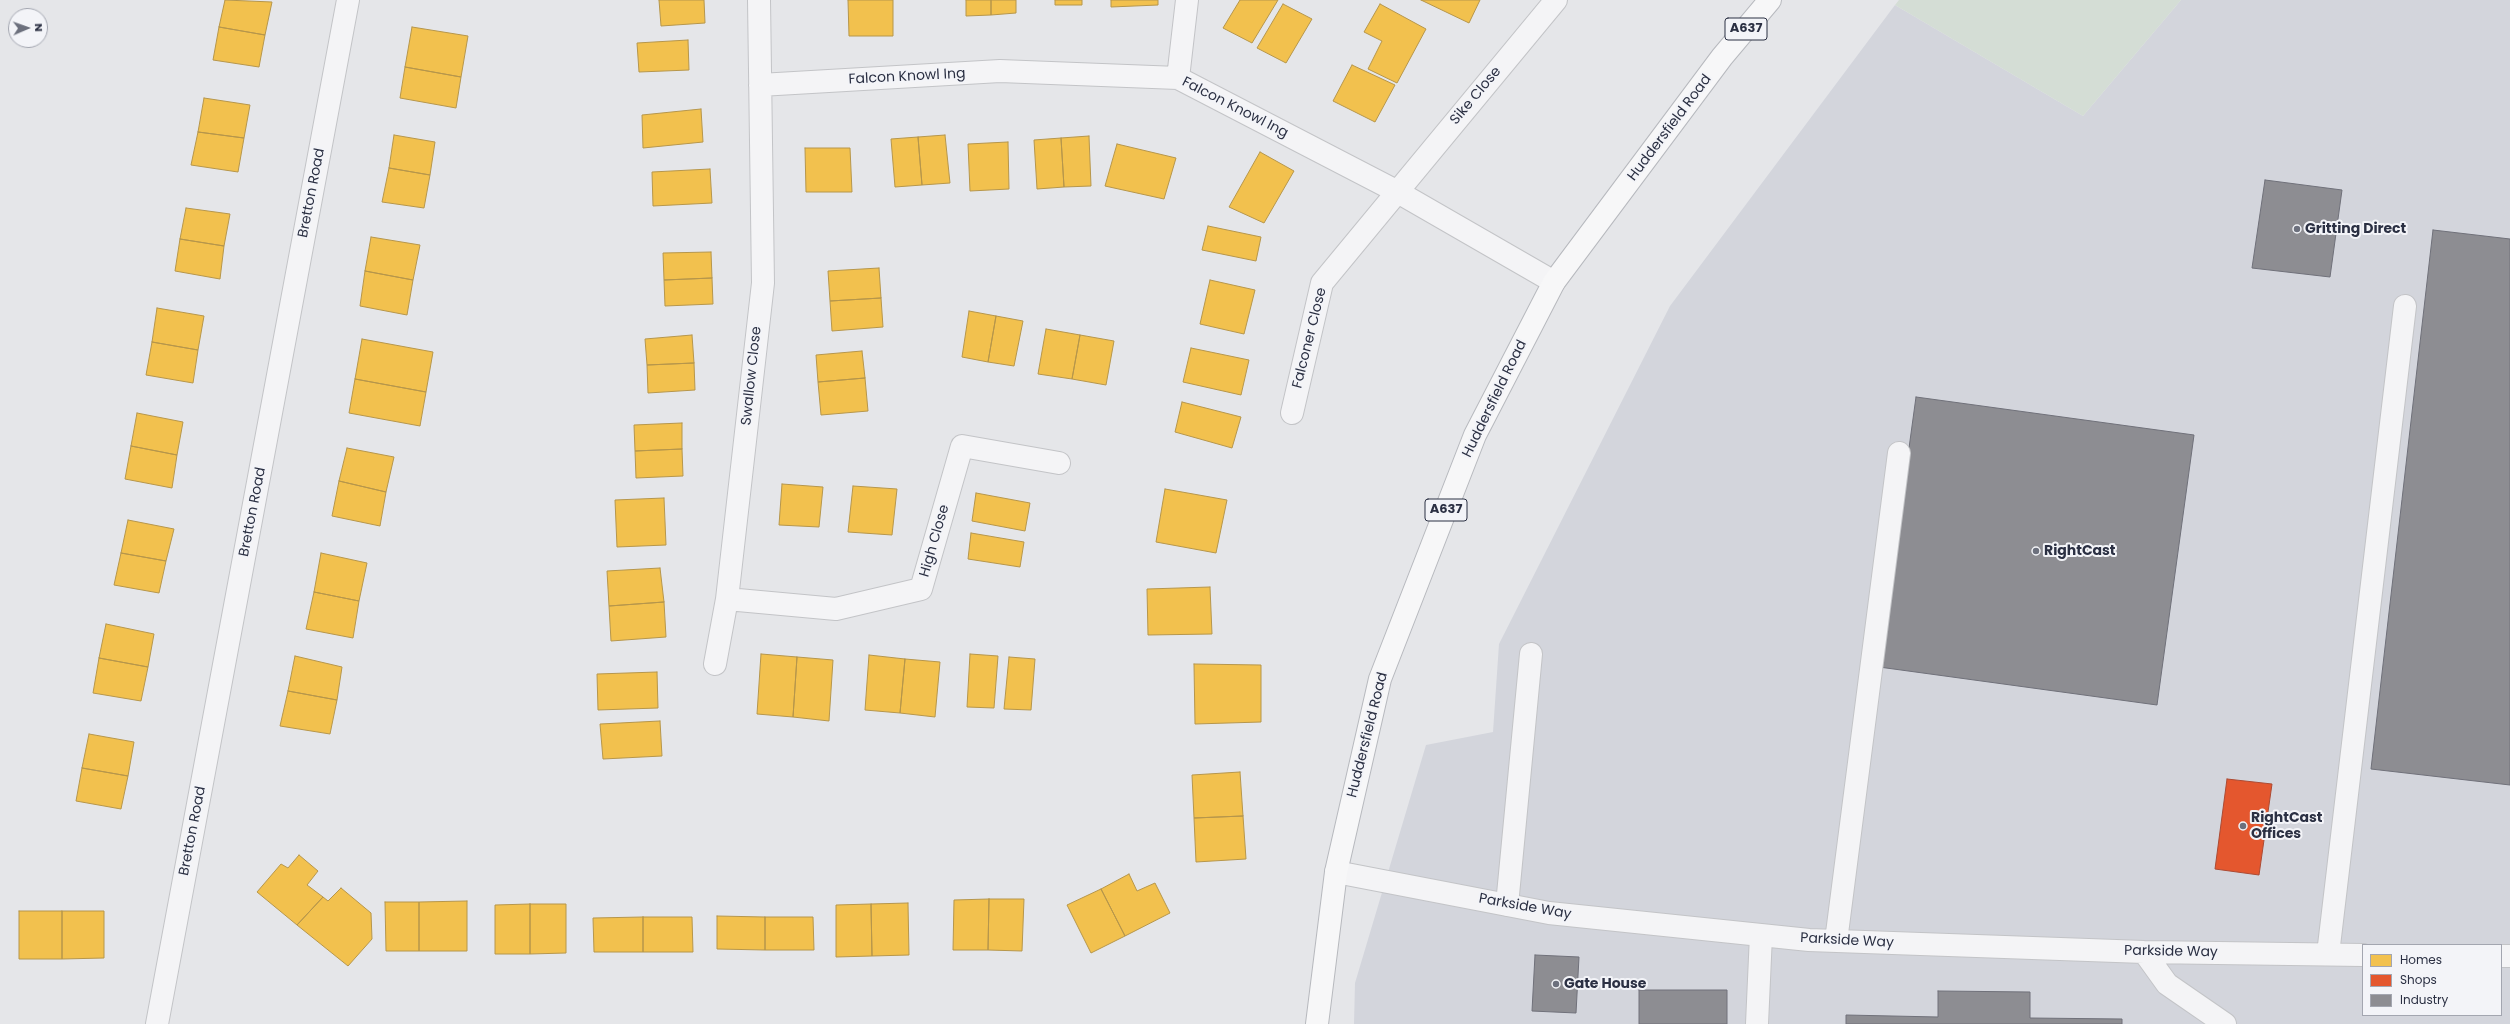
<!DOCTYPE html>
<style>
body{margin:0}
#map{position:relative;width:2510px;height:1024px;overflow:hidden;background:#e5e6e9;font-family:Poppins,sans-serif}
canvas{display:block}
.legend{position:absolute;left:2362px;top:944px;width:140px;height:72px;box-sizing:border-box;background:#f3f4f8;border:1px solid #a3a6b0;margin:0;padding:5px 7px;list-style:none;font-size:12px;color:#2b3043}
.legend li{display:flex;align-items:center;gap:8px;height:20px}
.legend b{width:20px;border:1px solid #a3a6b0}
.north{position:absolute;left:8px;top:8px;width:40px;height:40px;box-sizing:border-box;background:#f3f4f8;border:1px solid #a3a6b0;border-radius:50%;rotate:88deg;font-size:11px;font-weight:700;line-height:16px;text-align:center;color:#2b3043}
.north::after{content:'';display:block;margin:auto;width:14px;height:18px;background:#6c707d;clip-path:polygon(50% 0,100% 100%,50% 72%,0 100%)}
</style>
<div id="map">
<canvas width="2510" height="1024"></canvas>
<ul class="legend">
<li><b style="height:11px;background:#f2c14e"></b>Homes</li>
<li><b style="height:11px;background:#e4572e"></b>Shops</li>
<li><b style="height:11px;background:#8d8d92"></b>Industry</li>
</ul>
<div class="north">N</div>
</div>
<script>
const ctx = document.querySelector('canvas').getContext('2d');
ctx.lineJoin = 'round';
function fillPath(path, color) {
  ctx.fillStyle = color;
  ctx.fill(path, 'evenodd');
}
function shape(rows) {
  const path = new Path2D();
  for (const r of rows) {
    path.moveTo(r[0], r[1]);
    for (let i = 2; i < r.length; i += 2) path.lineTo(r[i], r[i + 1]);
  }
  return path;
}
function trace(path, color, width, dash) {
  ctx.strokeStyle = color;
  ctx.lineWidth = width;
  ctx.lineCap = dash ? 'butt' : 'round';
  ctx.setLineDash(dash || []);
  ctx.stroke(path);
}
function drawText(font, color, halo, rows, align = 'center') {
  ctx.font = font + ' Poppins,sans-serif';
  ctx.lineWidth = 4;
  ctx.setLineDash([]);
  ctx.textBaseline = 'middle';
  ctx.strokeStyle = halo;
  ctx.fillStyle = color;
  for (const [text, x, y, turn = 0] of rows) {
    ctx.save();
    ctx.translate(x, y);
    ctx.rotate((+turn || 0) * Math.PI / 180);
    ctx.textAlign = isNaN(turn) ? turn : align;
    if (halo) ctx.strokeText(text, 0, 0);
    ctx.fillText(text, 0, 0);
    ctx.restore();
  }
}
fillPath(shape([
 [2181,0,2510,0,2510,1024,1354,1024,1355,983,1426,745,1493,732,1499,644,1670,306,1895,5,2083,116],
 [2363,945,2501,945,2501,1015,2363,1015]
]), '#d3d5dc');
fillPath(shape([
 [1899,0,2181,0,2083,116,1895,5]
]), '#d4ddd5');
const homes = shape([
 [225,0,272,2,265,35,219,27,225,0],
 [659,0,704,0,705,23,661,26,659,0],
 [848,0,893,0,893,36,849,36,848,0],
 [966,0,991,0,991,15,966,16,966,0],
 [991,0,1016,0,1016,13,991,15,991,0],
 [1055,0,1082,0,1082,5,1055,5,1055,0],
 [1111,0,1158,0,1158,5,1111,7,1111,0],
 [1240,0,1278,0,1252,43,1223,28,1240,0],
 [1421,0,1480,0,1469,23,1421,0],
 [1283,4,1312,19,1286,63,1257,48,1283,4],
 [1380,4,1426,29,1397,83,1368,69,1382,41,1364,32,1380,4],
 [219,27,265,35,259,67,213,60,219,27],
 [412,27,468,36,461,77,405,67,412,27],
 [688,40,689,70,639,72,637,43,688,40],
 [1352,65,1395,85,1375,122,1333,101,1352,65],
 [405,67,461,77,456,108,400,98,405,67],
 [204,98,250,105,244,138,198,132,204,98],
 [701,109,703,142,643,148,642,115,701,109],
 [198,132,244,138,238,172,191,165,198,132],
 [394,135,435,142,430,175,389,168,394,135],
 [945,135,950,183,922,185,918,137,945,135],
 [1089,136,1091,186,1064,187,1061,138,1089,136],
 [918,137,922,185,895,187,891,139,918,137],
 [1061,138,1064,187,1037,189,1034,140,1061,138],
 [1008,142,1009,189,970,191,968,144,1008,142],
 [1117,144,1176,158,1164,199,1105,186,1117,144],
 [805,148,850,148,852,192,806,192,805,148],
 [1260,152,1294,171,1264,223,1229,207,1260,152],
 [389,168,430,175,424,208,382,202,389,168],
 [710,169,712,203,653,206,652,172,710,169],
 [186,208,230,214,224,246,180,239,186,208],
 [1208,226,1261,237,1256,261,1202,250,1208,226],
 [371,237,420,245,413,280,365,271,371,237],
 [180,239,224,246,220,279,175,271,180,239],
 [711,252,712,278,664,280,663,253,711,252],
 [879,268,881,298,830,301,828,271,879,268],
 [365,271,413,280,407,315,360,306,365,271],
 [712,278,713,304,665,306,664,280,712,278],
 [1210,280,1255,290,1244,334,1200,324,1210,280],
 [881,298,883,327,832,331,830,301,881,298],
 [157,308,204,316,198,350,152,342,157,308],
 [969,311,996,316,988,362,962,357,969,311],
 [996,316,1023,321,1014,366,988,362,996,316],
 [1046,329,1080,335,1072,379,1038,374,1046,329],
 [692,335,694,363,647,365,645,339,692,335],
 [1080,335,1114,341,1106,385,1072,379,1080,335],
 [362,339,433,352,426,392,355,379,362,339],
 [152,342,198,350,193,383,146,375,152,342],
 [1191,348,1249,360,1241,395,1183,382,1191,348],
 [862,351,865,378,818,382,816,355,862,351],
 [694,363,695,390,648,393,647,365,694,363],
 [865,378,868,411,821,415,818,382,865,378],
 [355,379,426,392,420,426,349,413,355,379],
 [1182,402,1241,417,1232,448,1175,432,1182,402],
 [137,413,183,422,177,455,131,446,137,413],
 [682,423,682,449,635,451,634,425,682,423],
 [131,446,177,455,172,488,125,479,131,446],
 [347,448,394,457,386,492,339,481,347,448],
 [682,449,683,476,636,478,635,451,682,449],
 [339,481,386,492,380,526,332,516,339,481],
 [782,484,823,487,819,527,779,525,782,484],
 [853,486,897,489,892,535,848,532,853,486],
 [1165,489,1227,500,1216,553,1156,542,1165,489],
 [976,493,1030,503,1025,531,972,521,976,493],
 [664,498,666,545,617,547,615,500,664,498],
 [128,520,174,529,166,561,121,553,128,520],
 [971,533,1024,542,1020,567,968,559,971,533],
 [121,553,166,561,159,593,114,585,121,553],
 [321,553,367,563,359,601,314,592,321,553],
 [660,568,664,602,609,606,607,571,660,568],
 [1210,587,1212,634,1148,635,1147,589,1210,587],
 [314,592,359,601,353,638,306,629,314,592],
 [664,602,666,637,611,641,609,606,664,602],
 [106,624,154,634,148,667,99,658,106,624],
 [761,654,797,657,793,717,757,714,761,654],
 [970,654,998,656,994,708,967,707,970,654],
 [869,655,905,659,900,713,865,710,869,655],
 [295,656,342,667,337,700,288,691,295,656],
 [797,657,833,660,829,721,793,717,797,657],
 [1009,657,1035,659,1031,710,1004,709,1009,657],
 [99,658,148,667,141,701,93,693,99,658],
 [905,659,940,662,935,717,900,713,905,659],
 [1194,664,1261,665,1261,722,1195,724,1194,664],
 [657,672,658,708,598,710,597,674,657,672],
 [288,691,337,700,330,734,280,726,288,691],
 [660,721,662,756,603,759,600,724,660,721],
 [89,734,134,742,128,776,82,768,89,734],
 [82,768,128,776,121,809,76,801,82,768],
 [1240,772,1243,816,1194,818,1192,775,1240,772],
 [1243,816,1246,859,1196,862,1194,818,1243,816],
 [299,855,318,871,307,885,323,897,297,925,257,892,281,864,288,868,299,855],
 [1129,874,1137,891,1155,883,1170,913,1125,936,1101,889,1129,874],
 [341,888,371,913,372,939,348,966,297,925,323,897,328,901,341,888],
 [1101,889,1125,936,1091,953,1067,905,1101,889],
 [989,899,1024,899,1022,951,988,950,989,899],
 [989,899,988,950,953,950,954,900,989,899],
 [467,901,467,951,419,951,419,902,467,901],
 [385,902,419,902,419,951,386,951,385,902],
 [908,903,909,955,872,956,871,904,908,903],
 [530,904,566,904,566,953,530,954,530,904],
 [530,904,530,954,495,954,495,905,530,904],
 [871,904,872,956,836,957,836,905,871,904],
 [19,911,62,911,62,959,19,959,19,911],
 [62,911,104,911,104,958,62,959,62,911],
 [717,916,765,917,765,950,717,949,717,916],
 [643,917,692,917,693,952,643,952,643,917],
 [643,917,643,952,594,952,593,918,643,917],
 [765,917,813,917,814,950,765,950,765,917]
]);
fillPath(homes, '#f2c14e');
trace(homes, '#b6964b', 1);
const shops = shape([
 [2227,779,2272,784,2259,875,2215,869,2227,779]
]);
fillPath(shops, '#e4572e');
trace(shops, '#ac4b34', 1);
const industry = shape([
 [2265,180,2342,190,2330,277,2252,268,2265,180],
 [2433,230,2510,239,2510,785,2371,769,2433,230],
 [1916,397,2194,435,2157,705,1879,667,1916,397],
 [1535,955,1579,957,1576,1013,1532,1011,1535,955],
 [1639,990,1727,990,1727,1024,1639,1024,1639,990],
 [1938,991,2030,992,2030,1018,2122,1019,2122,1024,1846,1024,1846,1015,1938,1017,1938,991]
]);
fillPath(industry, '#8d8d92');
trace(industry, '#70717a', 1);
const service = shape([
 [1336,872,1549,913,1809,940,2144,952,2363,955],
 [1507,905,1531,654],
 [1836,941,1899,453],
 [2144,952,2167,984,2225,1024],
 [2328,954,2405,306],
 [2501,956,2510,956],
 [1757,1024,1761,935]
]);
const minor = shape([
 [1178,78,1187,0],
 [760,85,1000,71,1178,78,1396,191,1554,282],
 [1292,413,1322,283,1556,0],
 [727,599,836,609,921,589,962,446,1059,463],
 [715,664,727,599,763,283,759,0],
 [157,1024,348,0]
]);
const trunk = shape([
 [1317,1024,1336,872,1380,679,1475,435,1554,282,1722,57,1770,0]
]);
trace(service, '#c3c4c7', 24);
trace(minor, '#c3c4c7', 24);
trace(trunk, '#b7b9be', 24);
trace(service, '#f4f4f6', 22);
trace(minor, '#f4f4f6', 22);
trace(trunk, '#f7f7f8', 22);
for (const [x, y, r, color] of [
 [2297,229,4,"#6c707d"],
 [2036,551,4,"#6c707d"],
 [2243,826,4,"#6c707d"],
 [1556,984,4,"#6c707d"]
]) {
  const dot = new Path2D();
  dot.arc(x, y, r, 0, 2 * Math.PI);
  ctx.fillStyle = color;
  ctx.fill(dot);
  trace(dot, '#f3f4f8', 1.5);
}
for (const [x, y, w] of [
 [1746,29,42],
 [1446,510,42]
]) {
  const box = new Path2D();
  box.roundRect(x - w / 2, y - 11, w, 22, 3);
  ctx.fillStyle = '#f3f4f8';
  ctx.fill(box);
  trace(box, '#2b3043', 1);
}
drawText('bold 13px', '#2b3043', null, [
 ["A637",1746,29],
 ["A637",1446,510]
]);
drawText('14px', '#2b3043', '#f3f4f8', [
 ["Falcon Knowl Ing",907,77,-3],
 ["Sike Close",1476,96,-50],
 ["Falcon Knowl Ing",1235,108,27],
 ["Huddersfield Road",1670,128,-53],
 ["Bretton Road",312,193,-79],
 ["Falconer Close",1310,338,-76],
 ["Swallow Close",752,376,-84],
 ["Huddersfield Road",1495,399,-64],
 ["Bretton Road",253,512,-79],
 ["High Close",935,541,-74],
 ["Huddersfield Road",1368,735,-76],
 ["Bretton Road",193,831,-79],
 ["Parkside Way",1525,907,10],
 ["Parkside Way",1847,941,3],
 ["Parkside Way",2171,952,1]
]);
drawText('bold 14px', '#2b3043', '#f3f4f8', [
 ["Gritting Direct",2305,229],
 ["RightCast",2044,551],
 ["RightCast",2251,818],
 ["Offices",2251,834],
 ["Gate House",1564,984]
], 'left');
</script>
